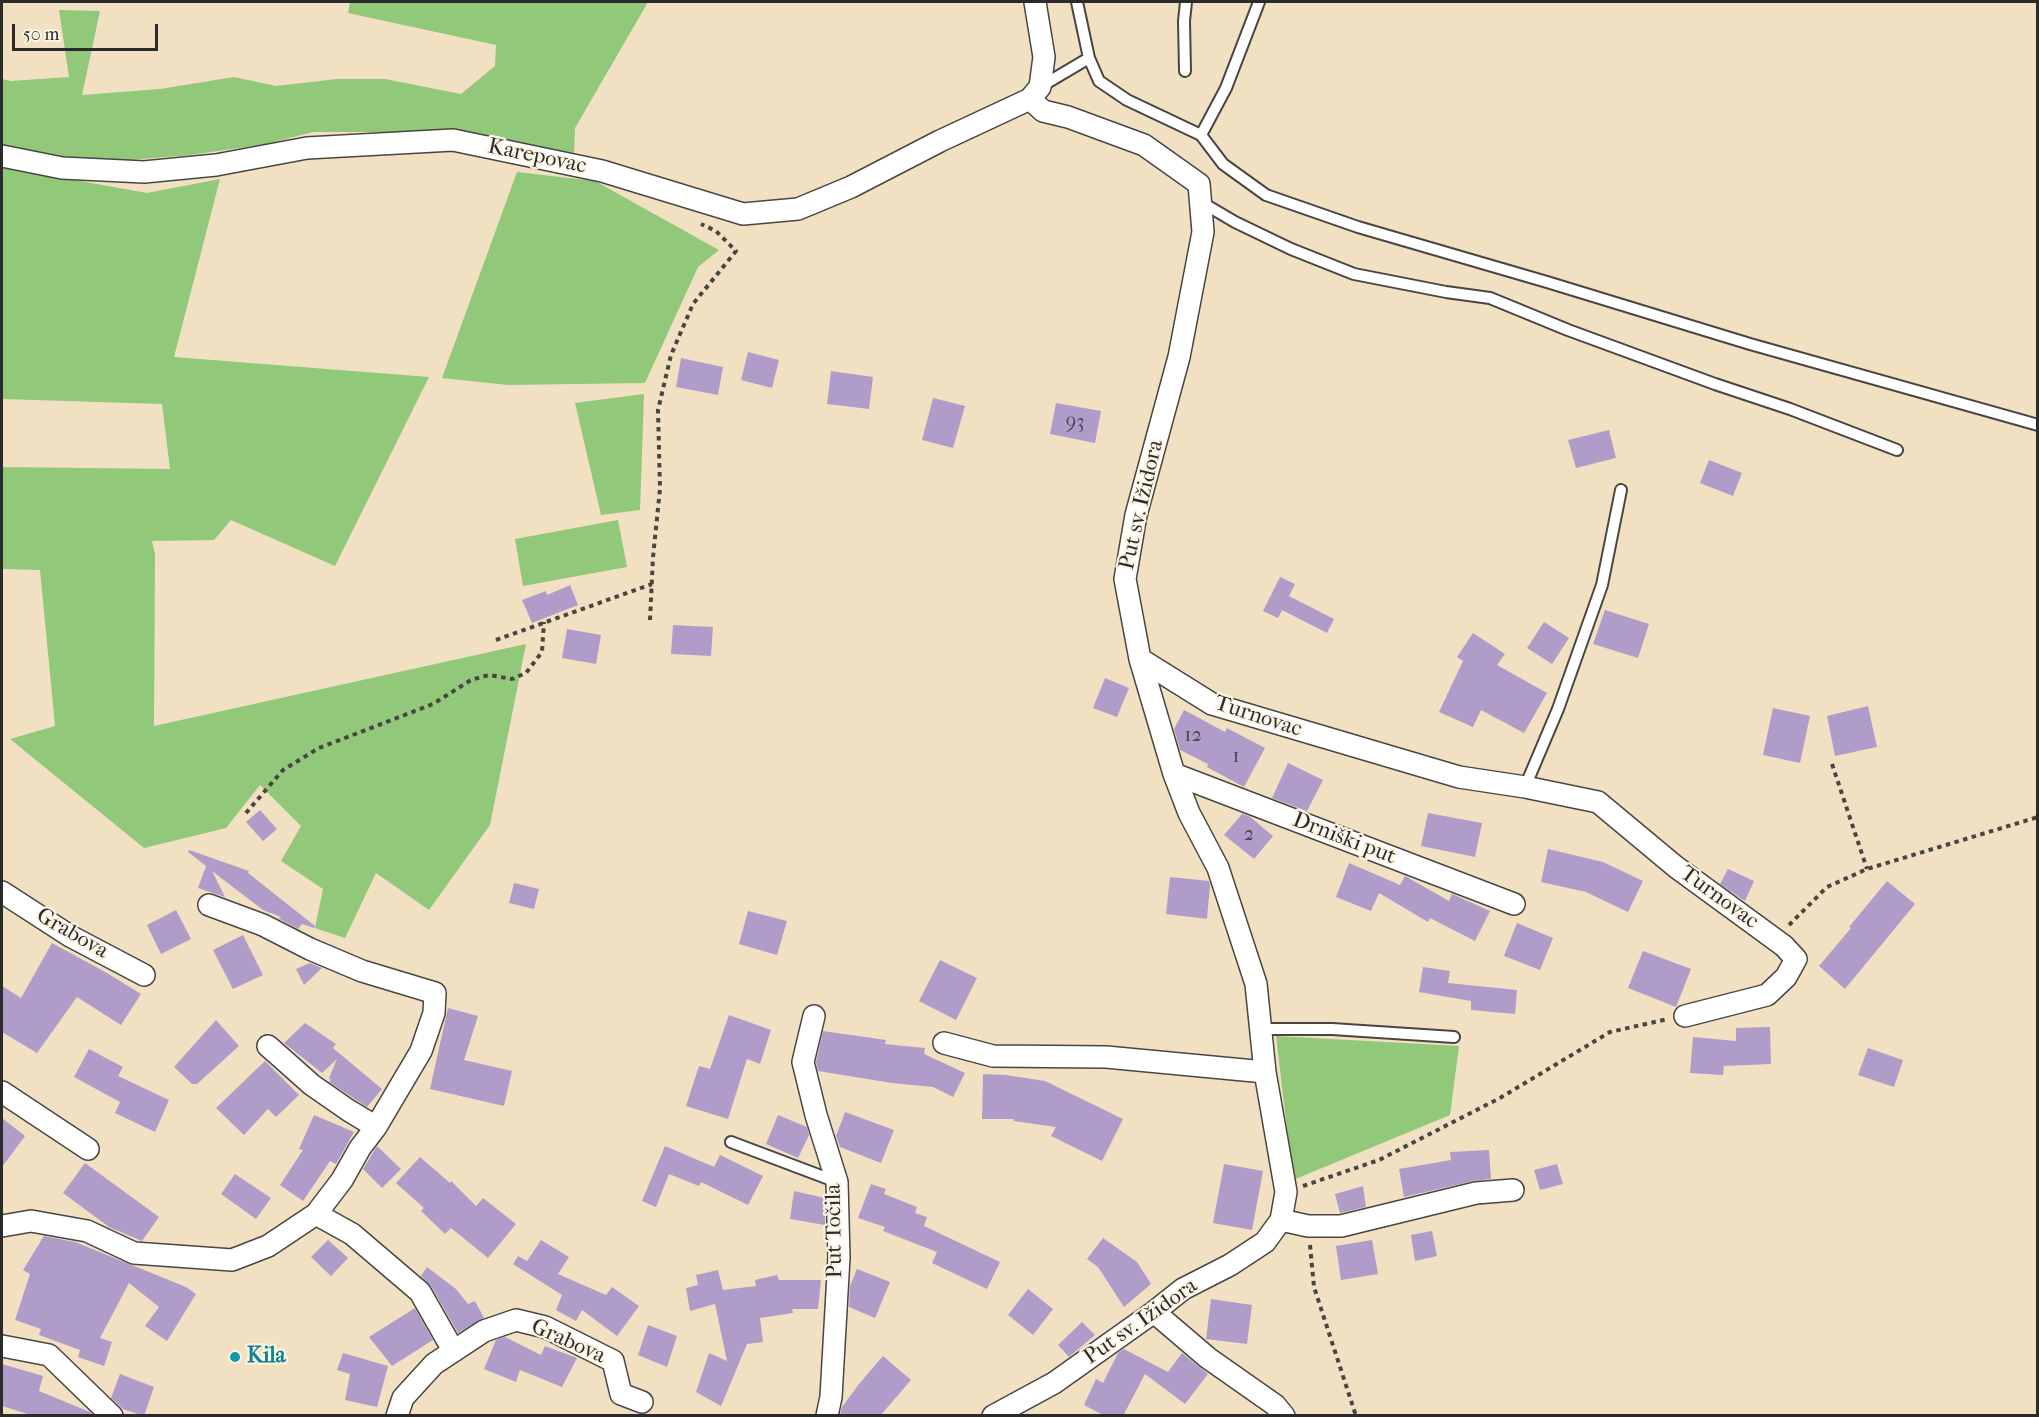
<!DOCTYPE html>
<meta charset="utf-8">
<style>
body{margin:0}
#map{position:relative;width:2039px;height:1417px;overflow:hidden;background:#f2e0c2;font-family:"IM FELL French Canon",serif}
canvas{display:block}
.frame{position:absolute;inset:0;border:3px solid #2b2b2b;pointer-events:none}
.scale{position:absolute;left:12px;top:24px;width:146px;height:27px;box-sizing:border-box;border:3px solid #2b2b2b;border-top:0;padding-left:8px;font-size:18px;line-height:21px;white-space:nowrap;color:#2b2b2b;-webkit-text-stroke:4px #fcf5e5;paint-order:stroke}
</style>
<div id="map">
<canvas width="2039" height="1417"></canvas>
<div class="frame"></div>
<div class="scale">50 m</div>
</div>
<script>
const ctx = document.querySelector('canvas').getContext('2d');
ctx.lineJoin = 'round';
function fillPath(path, color) {
  ctx.fillStyle = color;
  ctx.fill(path, 'evenodd');
}
function shape(rows) {
  const path = new Path2D();
  for (const r of rows) {
    path.moveTo(r[0], r[1]);
    for (let i = 2; i < r.length; i += 2) path.lineTo(r[i], r[i + 1]);
  }
  return path;
}
function trace(path, color, width, dash) {
  ctx.strokeStyle = color;
  ctx.lineWidth = width;
  ctx.lineCap = dash ? 'butt' : 'round';
  ctx.setLineDash(dash || []);
  ctx.stroke(path);
}
function drawText(font, color, halo, rows, align = 'center') {
  ctx.font = font + ' "IM FELL French Canon",serif';
  ctx.lineWidth = 4.5;
  ctx.setLineDash([]);
  ctx.textBaseline = 'middle';
  ctx.strokeStyle = halo;
  ctx.fillStyle = color;
  for (const [text, x, y, turn = 0] of rows) {
    ctx.save();
    ctx.translate(x, y);
    ctx.rotate((+turn || 0) * Math.PI / 180);
    ctx.textAlign = isNaN(turn) ? turn : align;
    if (halo) ctx.strokeText(text, 0, 0);
    ctx.fillText(text, 0, 0);
    ctx.restore();
  }
}
fillPath(shape([
 [350,2,648,2,575,128,574,153,471,137,388,132,313,132,266,144,190,155,105,162,12,149,2,145,2,79,11,81,69,77,59,10,100,11,82,95,160,89,234,77,276,86,337,79,385,79,461,94,495,66,496,45,348,13],
 [2,167,147,193,220,179,174,357,429,377,335,566,231,520,214,540,152,541,155,554,154,726,526,644,490,825,429,910,376,873,345,938,315,928,323,889,281,861,301,826,260,785,226,828,144,848,10,739,55,726,40,570,2,569,2,467,170,469,162,404,2,399],
 [517,172,595,181,719,250,698,267,645,383,508,385,442,378],
 [644,394,640,510,601,515,575,403],
 [618,520,627,567,523,586,515,539],
 [1276,1036,1459,1046,1450,1115,1293,1180]
]), '#91c87a');
fillPath(shape([
 [748,352,779,360,772,388,741,380],
 [681,358,723,367,718,395,676,387],
 [831,371,873,377,869,409,827,404],
 [933,398,965,406,953,448,922,440],
 [1056,403,1101,411,1095,443,1050,434],
 [1609,430,1616,458,1576,468,1568,440],
 [1709,460,1742,473,1733,496,1700,483],
 [1280,577,1295,584,1289,596,1334,619,1327,633,1282,610,1278,618,1263,611],
 [570,585,578,605,532,623,522,600,546,591,547,595],
 [1605,610,1649,624,1638,658,1593,644],
 [1544,622,1569,638,1552,664,1527,648],
 [673,625,713,627,711,656,671,654],
 [567,629,601,635,596,664,562,658],
 [1473,633,1505,654,1497,665,1547,693,1524,733,1481,710,1473,727,1439,712,1463,661,1457,657],
 [1105,678,1129,688,1117,717,1093,708],
 [1868,706,1877,747,1835,756,1827,716],
 [1773,708,1810,716,1800,763,1763,755],
 [1184,710,1225,732,1227,728,1265,748,1244,787,1207,767,1208,764,1180,750,1174,729],
 [1288,763,1323,780,1307,811,1272,798],
 [260,810,277,829,263,841,246,822],
 [1428,813,1482,823,1475,857,1421,846],
 [1242,814,1249,816,1273,836,1254,859,1224,835],
 [1548,849,1603,862,1643,881,1628,912,1586,892,1541,882],
 [189,850,249,871,248,873,315,926,314,928,302,924,298,929,278,918,281,917,263,910,212,871,225,897,198,888,206,866,188,852],
 [1349,863,1400,885,1405,876,1449,901,1452,894,1490,911,1475,941,1430,918,1428,922,1379,893,1371,911,1336,897],
 [1728,869,1754,881,1745,901,1720,884],
 [1170,877,1209,881,1210,885,1207,919,1166,914],
 [1887,881,1915,904,1845,989,1819,966,1851,928,1849,927],
 [514,883,539,889,534,909,509,903],
 [176,910,191,939,161,954,147,925],
 [748,911,787,921,777,955,739,944],
 [1517,923,1553,938,1540,970,1504,956],
 [243,935,263,975,233,989,213,950],
 [52,943,107,973,141,994,121,1025,77,997,37,1053,2,1032,2,986,21,998],
 [1643,951,1691,969,1676,1007,1628,988],
 [940,960,977,978,956,1020,919,1001],
 [310,963,322,968,304,985,296,969],
 [1423,967,1450,971,1448,983,1517,990,1515,1014,1471,1010,1471,1001,1419,992],
 [448,1008,478,1016,464,1060,512,1071,504,1106,430,1089],
 [729,1015,771,1030,760,1064,747,1059,728,1119,686,1106,699,1066,710,1069],
 [216,1020,239,1046,197,1084,192,1084,174,1067],
 [305,1023,336,1044,333,1048,382,1089,367,1107,329,1082,331,1080,329,1078,337,1059,322,1073,284,1043],
 [1770,1027,1771,1064,1724,1066,1723,1075,1690,1073,1693,1037,1736,1041,1736,1028],
 [823,1031,886,1040,885,1044,925,1048,924,1054,965,1073,953,1097,933,1087,892,1083,818,1071,816,1062],
 [1868,1048,1903,1060,1894,1087,1858,1075],
 [89,1049,123,1067,118,1076,169,1100,155,1132,115,1113,120,1102,74,1077],
 [265,1061,299,1095,276,1117,268,1109,244,1135,216,1108],
 [983,1074,1006,1075,1045,1081,1123,1119,1102,1161,1051,1136,1056,1127,1014,1121,1014,1119,982,1119],
 [845,1112,894,1130,881,1163,840,1147,836,1136],
 [314,1115,354,1132,336,1164,330,1161,303,1201,280,1185,303,1150,299,1149],
 [778,1115,807,1127,809,1135,798,1158,766,1144],
 [2,1118,25,1136,2,1167],
 [377,1146,401,1169,382,1188,363,1169],
 [665,1146,714,1167,720,1155,763,1176,748,1205,701,1182,699,1186,669,1174,656,1207,642,1201],
 [1489,1150,1491,1179,1473,1181,1404,1197,1399,1169,1451,1160,1450,1152],
 [420,1157,450,1183,451,1181,476,1206,483,1198,516,1224,488,1258,451,1228,445,1234,421,1211,424,1208,396,1183],
 [85,1163,159,1217,142,1241,109,1227,63,1193],
 [1224,1164,1263,1171,1252,1230,1213,1223],
 [1557,1164,1563,1184,1540,1190,1534,1170],
 [235,1174,271,1198,256,1219,221,1194],
 [871,1184,886,1189,884,1194,917,1207,915,1213,927,1217,924,1226,1000,1262,987,1289,932,1263,937,1252,883,1231,885,1227,858,1218],
 [1363,1186,1366,1207,1340,1213,1335,1194],
 [794,1191,825,1198,825,1225,790,1219],
 [1432,1231,1437,1256,1415,1261,1411,1235],
 [44,1236,75,1242,186,1287,196,1294,167,1341,145,1326,159,1307,129,1283,100,1338,112,1342,104,1366,78,1357,80,1350,39,1335,41,1329,15,1320,30,1274,23,1270],
 [1103,1238,1137,1262,1151,1284,1124,1307,1098,1267,1087,1259],
 [328,1240,348,1258,331,1276,311,1257],
 [541,1240,569,1257,558,1274,606,1295,612,1287,639,1306,617,1336,582,1310,576,1321,556,1310,562,1295,513,1264,518,1256,527,1261],
 [1372,1240,1378,1274,1341,1280,1336,1246],
 [427,1267,456,1289,468,1304,475,1301,484,1318,458,1333,431,1286,421,1276],
 [857,1269,890,1282,875,1318,849,1307,850,1286],
 [718,1270,723,1290,756,1286,755,1280,777,1275,779,1280,821,1280,818,1309,792,1309,793,1313,760,1318,763,1342,747,1344,721,1406,696,1392,709,1353,727,1361,715,1304,690,1311,686,1288,698,1285,696,1275],
 [1028,1289,1053,1309,1033,1335,1008,1315],
 [1211,1299,1252,1305,1247,1344,1206,1339],
 [415,1308,433,1340,392,1366,369,1337],
 [1082,1322,1095,1335,1069,1357,1058,1345],
 [648,1325,677,1336,667,1367,638,1355],
 [505,1337,541,1355,545,1346,577,1358,562,1387,520,1370,516,1382,484,1369,496,1340],
 [1124,1349,1168,1372,1182,1353,1208,1374,1185,1404,1145,1374,1123,1416,1105,1416,1084,1405,1096,1379,1103,1383,1118,1353],
 [343,1353,388,1366,377,1407,345,1400,350,1374,337,1370],
 [883,1356,911,1380,880,1416,840,1416,842,1407,859,1384],
 [2,1364,43,1376,39,1391,90,1412,93,1416,34,1416,2,1406],
 [120,1374,154,1387,144,1416,123,1409,111,1398]
]), '#b09cc9');
const service = shape([
 [1077,2,1089,58,1099,81,1127,100,1201,135,1223,164,1266,195,1358,227,1547,282,1750,344,2038,425],
 [1185,71,1184,21,1186,2],
 [1040,87,1089,58],
 [1201,135,1226,88,1259,2],
 [1201,202,1235,222,1291,249,1354,274,1446,292,1490,298,1568,330,1715,384,1790,409,1897,450],
 [1525,787,1558,709,1602,585,1621,490],
 [1261,1029,1332,1029,1454,1037],
 [731,1142,837,1182]
]);
const minor = shape([
 [2,156,62,168,144,172,216,165,307,148,453,140,602,171,743,214,798,209,851,187,940,141,1030,99,1040,87,1044,57,1035,2],
 [1140,659,1212,704,1459,777,1525,787,1598,802,1676,867,1784,946,1796,959,1786,977,1767,995,1685,1016],
 [1174,774,1514,904],
 [2,892,70,936,144,975],
 [209,905,263,925,310,949,362,971,435,993,434,1013,421,1051,376,1127],
 [814,1016,803,1062,816,1115,837,1182,839,1257,831,1397,827,1416],
 [944,1043,993,1056,1106,1057,1265,1072],
 [2,1092,88,1149],
 [316,1214,352,1234,420,1292,453,1350],
 [1281,1220,1308,1226,1341,1226,1476,1193,1513,1190],
 [2,1226,31,1221,87,1231,134,1253,232,1260,268,1246,316,1214,342,1180,360,1148,376,1127,348,1110,312,1085,268,1046],
 [1154,1312,1208,1358,1275,1405,1284,1416],
 [2,1346,49,1355,112,1416],
 [397,1416,403,1398,434,1364,484,1331,516,1320,545,1327,613,1361,621,1394,642,1402],
 [993,1416,1054,1383,1154,1312,1183,1289,1230,1265,1265,1242,1281,1220,1286,1192,1265,1072,1256,984,1218,868,1189,813,1174,774,1140,659,1125,579,1136,515,1179,357,1203,232,1199,184,1144,145,1068,117,1043,111,1030,99]
]);
trace(service, '#494642', 14);
trace(minor, '#494642', 24);
trace(shape([
 [650,620,653,557,660,489,658,410,671,355,693,304,736,251,716,231,701,224],
 [496,640,652,584],
 [1832,764,1867,869],
 [246,813,283,770,319,748,433,704,471,680,489,675,512,679,526,673,542,652,544,622],
 [1789,925,1827,887,1867,869,2038,817],
 [1303,1186,1379,1160,1500,1098,1610,1032,1668,1019],
 [1310,1245,1314,1287,1356,1416]
]), '#494642', 4, [4.5, 4.5]);
trace(service, '#fff', 10);
trace(minor, '#fff', 21);
for (const [x, y, r, color] of [
 [235,1357,6,"#0f9aa8"]
]) {
  const dot = new Path2D();
  dot.arc(x, y, r, 0, 2 * Math.PI);
  ctx.fillStyle = color;
  ctx.fill(dot);
  trace(dot, '#fcf5e5', 2);
}
drawText('20px', '#4c4752', null, [
 ["93",1075,423],
 ["12",1193,736],
 ["1",1236,757],
 ["2",1249,835]
]);
drawText('22px', '#2b2b2b', '#fcf5e5', [
 ["Karepovac",537,157,12],
 ["Put sv. Ižidora",1142,505,-77],
 ["Turnovac",1258,717,18],
 ["Drniški put",1344,839,21],
 ["Turnovac",1719,898,36],
 ["Grabova",72,934,30],
 ["Put Točila",835,1231,-91],
 ["Put sv. Ižidora",1141,1322,-35],
 ["Grabova",568,1342,24]
]);
drawText('bold 22px', '#0d838f', '#fcf5e5', [
 ["Kila",247,1357]
], 'left');
</script>
